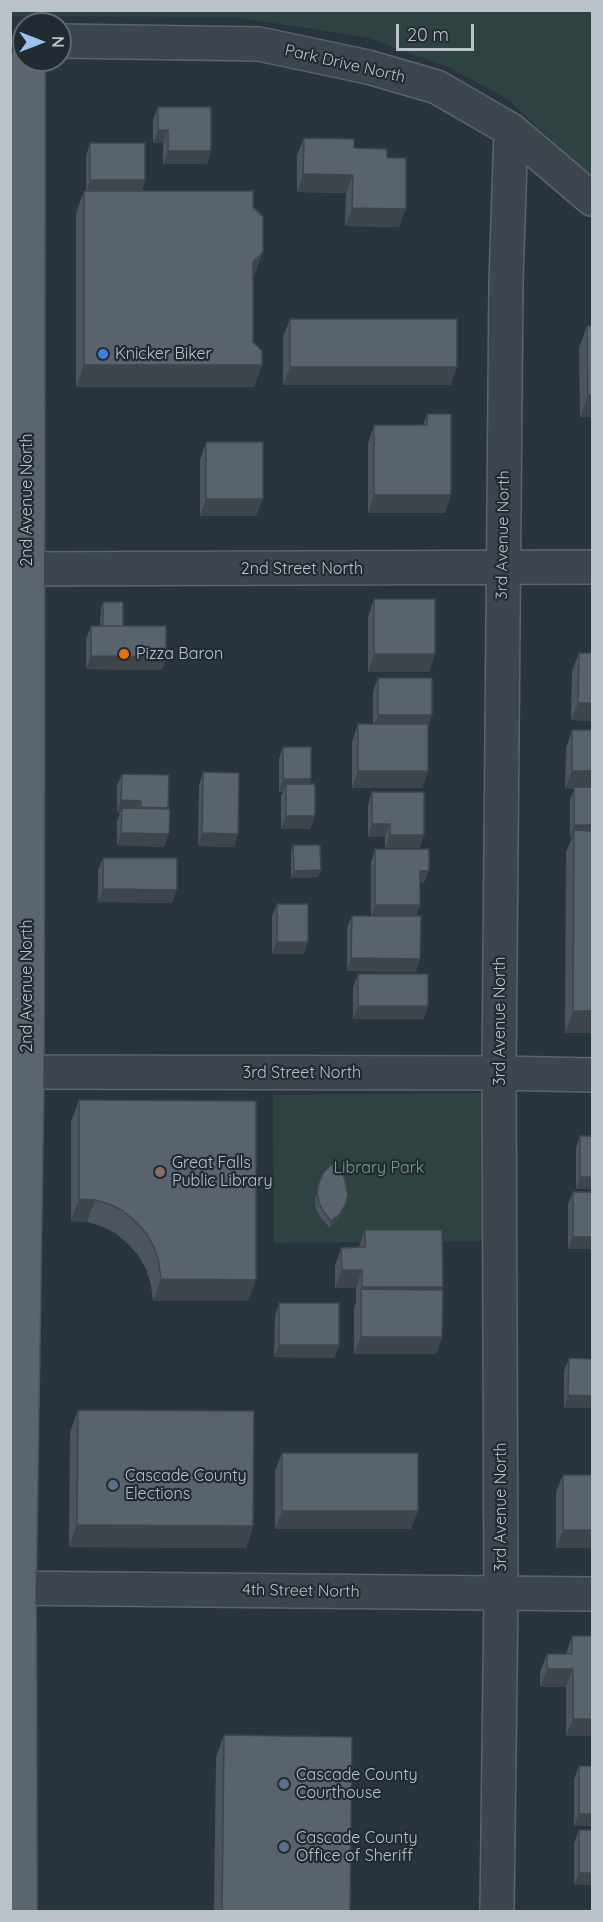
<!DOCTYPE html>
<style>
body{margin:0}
#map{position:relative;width:603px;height:1922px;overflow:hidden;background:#29353e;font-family:Quicksand,sans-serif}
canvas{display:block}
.frame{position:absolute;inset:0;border:12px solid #bac1c9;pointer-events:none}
.north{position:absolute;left:12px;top:12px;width:60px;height:60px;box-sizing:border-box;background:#222b34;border:2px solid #5f6770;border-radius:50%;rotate:90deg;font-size:16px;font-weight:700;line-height:24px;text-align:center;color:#bac1c9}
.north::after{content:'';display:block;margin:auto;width:21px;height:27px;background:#9cc4ec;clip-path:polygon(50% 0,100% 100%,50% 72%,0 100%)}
.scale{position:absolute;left:396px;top:24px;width:78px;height:27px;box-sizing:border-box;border:3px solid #bac1c9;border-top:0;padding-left:8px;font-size:18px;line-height:21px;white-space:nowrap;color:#bac1c9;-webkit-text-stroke:4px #222b34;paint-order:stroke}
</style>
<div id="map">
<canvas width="603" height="1922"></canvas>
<div class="frame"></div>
<div class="north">N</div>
<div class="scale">20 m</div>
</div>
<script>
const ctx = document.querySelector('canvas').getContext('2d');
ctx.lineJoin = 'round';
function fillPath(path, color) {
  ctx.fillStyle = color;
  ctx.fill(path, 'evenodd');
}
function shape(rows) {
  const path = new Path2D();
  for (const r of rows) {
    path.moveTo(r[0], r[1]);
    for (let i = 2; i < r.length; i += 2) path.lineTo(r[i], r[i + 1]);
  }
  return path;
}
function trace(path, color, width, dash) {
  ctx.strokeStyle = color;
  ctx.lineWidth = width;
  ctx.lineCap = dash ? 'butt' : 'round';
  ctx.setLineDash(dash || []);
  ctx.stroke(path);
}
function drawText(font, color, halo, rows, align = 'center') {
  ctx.font = font + ' Quicksand,sans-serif';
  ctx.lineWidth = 4.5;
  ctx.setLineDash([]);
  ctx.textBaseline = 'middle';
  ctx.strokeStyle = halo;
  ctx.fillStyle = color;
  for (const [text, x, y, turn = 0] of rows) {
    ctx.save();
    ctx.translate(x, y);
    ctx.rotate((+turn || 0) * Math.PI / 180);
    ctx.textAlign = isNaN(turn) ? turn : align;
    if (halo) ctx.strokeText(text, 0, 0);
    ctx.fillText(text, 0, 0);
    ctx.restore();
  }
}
fillPath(shape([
 [11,10,592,11,592,179,508,99,448,67,366,37,234,17,11,16],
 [484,1093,486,1241,274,1243,273,1095]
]), '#2e4341');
const minor = shape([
 [60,41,259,44,368,67,437,87,511,130,592,199],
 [10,569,592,567],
 [10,1072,499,1073,592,1075],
 [10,1588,592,1594],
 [497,1912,501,1594,499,1073,506,282,511,130]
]);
const major = shape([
 [20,1912,19,1588,27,1072,28,60]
]);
trace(minor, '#5b646c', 36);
trace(major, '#4a525b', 36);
trace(minor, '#3d464f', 33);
trace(major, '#5b656e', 33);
fillPath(shape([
 [158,107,211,151,207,164,163,164,163,143,153,143,153,120],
 [304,138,354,148,387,158,399,227,345,226,346,193,297,192,297,155],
 [90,143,145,180,142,191,253,207,255,274,253,276,253,342,254,387,76,387,76,213,84,191,86,191,86,156],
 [290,319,451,385,283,385,283,337],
 [587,326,592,417,580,417,579,348],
 [427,414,445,513,368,513,368,443,374,425,423,425],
 [206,442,256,516,200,516,200,460],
 [374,599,429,672,368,672,368,617],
 [103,602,123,626,166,657,162,670,86,669,86,639,91,626,100,626,101,608],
 [579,653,592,653,592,721,571,720,572,671],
 [378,678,428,727,428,771,422,788,352,788,352,742,358,724,373,724,373,691],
 [572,730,592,730,592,1033,565,1033,566,852,572,838,570,838,570,800,574,789,565,788,566,748],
 [283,747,311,779,310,784,310,829,281,829,281,796,283,792,279,792,279,759],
 [203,772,238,834,234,847,198,846,199,785],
 [122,774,168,809,164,847,117,845,117,821,120,813,117,813,117,786],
 [372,792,420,848,385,848,385,837,368,837,368,805],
 [293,845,318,877,291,878,291,851],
 [375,849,424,883,420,883,420,905,416,916,416,972,347,971,347,928,352,916,371,916,371,862],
 [103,858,172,903,98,902,98,870],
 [277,904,304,954,272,954,272,916],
 [358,974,424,1019,353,1019,353,987],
 [79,1100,248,1301,153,1301,151,1285,146,1269,138,1255,127,1243,115,1233,101,1226,87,1222,71,1221,71,1122],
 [580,1136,592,1189,576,1189,576,1148],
 [319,1182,345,1205,343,1212,337,1221,329,1227,321,1218,316,1209,315,1199,317,1188],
 [573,1192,592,1249,568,1249,568,1204],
 [365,1230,443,1287,442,1290,442,1337,436,1354,354,1354,354,1307,356,1303,356,1288,335,1288,335,1266,341,1248,359,1247],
 [592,1282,592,1333,591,1333,591,1287],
 [279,1303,339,1345,334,1358,274,1357,275,1316],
 [569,1358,592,1359,592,1408,564,1408,564,1371],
 [78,1410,253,1526,246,1548,69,1547,70,1432],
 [282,1453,411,1529,275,1529,275,1471],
 [563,1475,592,1548,556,1548,556,1492],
 [572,1636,592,1736,566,1736,566,1687,540,1687,540,1672,547,1654,566,1654],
 [224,1735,350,1911,214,1911,216,1757],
 [579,1766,592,1826,574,1826,574,1779],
 [579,1830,592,1885,574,1885,574,1843]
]), '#4c555f');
fillPath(shape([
 [158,130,168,130,163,143,153,143],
 [168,151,211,151,207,164,163,164],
 [303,174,353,175,346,193,297,192],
 [90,180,145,180,141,193,86,193],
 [352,208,406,209,399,227,345,226],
 [263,252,255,274,245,284,253,262],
 [84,365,262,365,254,387,76,387],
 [290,367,457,367,451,385,283,385],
 [588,395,592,395,592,417,580,417],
 [374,495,451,495,445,513,368,513],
 [206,499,263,499,256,516,200,516],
 [374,654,435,654,429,672,368,672],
 [91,656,166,657,162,670,86,669],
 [578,703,592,703,592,721,571,720],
 [378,715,432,715,428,728,373,728],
 [358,771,428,771,422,788,352,788],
 [572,771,592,771,592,789,565,788],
 [283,779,311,779,307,792,286,784,283,792,279,792],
 [121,800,141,801,137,813,122,808,120,813,117,813],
 [141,807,168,808,164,820,136,820],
 [286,816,315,816,310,829,281,829],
 [372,824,390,824,385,837,368,837],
 [574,825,592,825,592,838,574,830,572,838,570,838],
 [121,833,169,834,164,847,117,845],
 [202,833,238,834,234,847,198,846],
 [390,835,424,835,420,848,385,848],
 [321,870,318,877,291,878,294,871],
 [420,871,429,871,424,883,415,883],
 [103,889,177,890,172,903,98,902],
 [375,905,420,905,415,917,371,917],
 [277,942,308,942,304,954,272,954],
 [351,958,420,959,416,972,347,971],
 [358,1006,428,1006,424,1019,353,1019],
 [573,1011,592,1011,592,1033,565,1033],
 [580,1177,592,1177,592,1189,576,1189],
 [79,1199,95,1200,87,1222,71,1221],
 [345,1205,343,1212,337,1221,329,1227,331,1221],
 [573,1237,592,1237,592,1249,568,1249],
 [342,1270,362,1270,356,1288,335,1288],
 [161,1279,256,1280,248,1301,153,1301],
 [362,1287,443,1287,436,1304,361,1290],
 [361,1337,442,1337,436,1354,354,1354],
 [279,1345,339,1345,334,1358,274,1357],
 [568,1395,592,1396,592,1408,564,1408],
 [282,1511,418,1511,411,1529,275,1529],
 [77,1525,253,1526,246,1548,69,1547],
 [563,1530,592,1530,592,1548,556,1548],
 [547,1669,573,1669,566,1687,540,1687],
 [573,1719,592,1719,592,1736,566,1736],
 [579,1814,592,1814,592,1826,574,1826],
 [579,1873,592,1873,592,1885,574,1885]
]), '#3e454d');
const building = shape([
 [158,107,211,107,211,151,168,151,168,130,158,130,158,107],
 [304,138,354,139,354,148,387,149,387,158,406,158,406,209,352,208,353,175,303,174,304,138],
 [90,143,145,143,145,180,90,180,90,143],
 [84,191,253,191,253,207,263,217,263,252,253,262,253,342,262,351,262,365,84,365,84,191],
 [290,319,457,319,457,367,290,367,290,319],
 [587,326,592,326,592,395,588,395,587,326],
 [427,414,451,414,451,495,374,495,374,425,427,425,427,414],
 [206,442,263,442,263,499,206,499,206,442],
 [374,599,435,599,435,654,374,654,374,599],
 [103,602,123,602,123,626,103,626,103,602],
 [91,626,166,626,166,657,91,656,91,626],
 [579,653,592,653,592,703,578,703,579,653],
 [378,678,432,678,432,715,378,715,378,678],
 [358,724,428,724,428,771,358,771,358,724],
 [572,730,592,730,592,771,572,771,572,730],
 [283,747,311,747,311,779,283,779,283,747],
 [203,772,239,773,238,834,202,833,203,772],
 [122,774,169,775,168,808,141,807,141,801,121,800,122,774],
 [286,784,315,784,315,816,286,816,286,784],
 [574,787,592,787,592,825,574,825,574,787],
 [372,792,424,792,424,835,390,835,390,824,372,824,372,792],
 [122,808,170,809,169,834,121,833,122,808],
 [574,830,592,831,592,1011,573,1011,574,830],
 [293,845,320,845,321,870,294,871,293,845],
 [375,849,429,849,429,871,420,871,420,905,375,905,375,849],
 [103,858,177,858,177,890,103,889,103,858],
 [277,904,308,904,308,942,277,942,277,904],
 [352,916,421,916,420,959,351,958,352,916],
 [358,974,428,974,428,1006,358,1006,358,974],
 [79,1100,256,1101,256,1280,161,1279,159,1263,154,1247,146,1233,135,1221,123,1211,109,1204,95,1200,79,1199,79,1100],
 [580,1136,592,1136,592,1177,580,1177,580,1136],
 [332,1164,344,1177,348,1195,345,1205,340,1214,331,1221,323,1211,319,1203,317,1193,319,1182,324,1172,332,1164],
 [573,1192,592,1192,592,1237,573,1237,573,1192],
 [365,1230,442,1230,443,1287,362,1287,362,1270,342,1270,341,1248,365,1247,365,1230],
 [361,1289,443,1290,442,1337,361,1337,361,1289],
 [279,1303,339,1303,339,1345,279,1345,279,1303],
 [569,1358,592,1359,592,1396,568,1395,569,1358],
 [78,1410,254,1411,253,1526,77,1525,78,1410],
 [282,1453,418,1453,418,1511,282,1511,282,1453],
 [563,1475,592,1475,592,1530,563,1530,563,1475],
 [572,1636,592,1636,592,1719,573,1719,573,1669,547,1669,547,1654,572,1654,572,1636],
 [224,1735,352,1737,350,1911,222,1911,224,1735],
 [579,1766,592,1766,592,1814,579,1814,579,1766],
 [579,1830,592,1830,592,1873,579,1873,579,1830]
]);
fillPath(building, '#58636e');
trace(building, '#3e454d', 1.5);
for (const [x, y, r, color] of [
 [103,354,6,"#3f7fe0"],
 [124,654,6,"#e8710a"],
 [160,1172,6,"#8d6e63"],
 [113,1485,6,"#5c6f8a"],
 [284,1784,6,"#5c6f8a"],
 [284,1847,6,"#5c6f8a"]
]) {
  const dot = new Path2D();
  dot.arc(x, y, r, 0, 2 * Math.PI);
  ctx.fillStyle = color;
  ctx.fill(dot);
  trace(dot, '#222b34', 2);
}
drawText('16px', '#bac1c9', '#222b34', [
 ["Park Drive North",345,64,13],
 ["2nd Avenue North",27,500,-90],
 ["3rd Avenue North",503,535,-89],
 ["2nd Street North",302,569],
 ["2nd Avenue North",27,986,-90],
 ["3rd Avenue North",500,1021,-90],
 ["3rd Street North",302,1073],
 ["3rd Avenue North",501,1507,-90],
 ["4th Street North",301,1591,1]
]);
drawText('16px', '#bac1c9', '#222b34', [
 ["Knicker Biker",115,354],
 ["Pizza Baron",136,654],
 ["Great Falls",172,1163],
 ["Public Library",172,1181],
 ["Cascade County",125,1476],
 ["Elections",125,1494],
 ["Cascade County",296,1775],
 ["Courthouse",296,1793],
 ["Cascade County",296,1838],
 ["Office of Sheriff",296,1856]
], 'left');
drawText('16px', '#7b9c7f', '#222b34', [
 ["Library Park",379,1168]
]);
</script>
